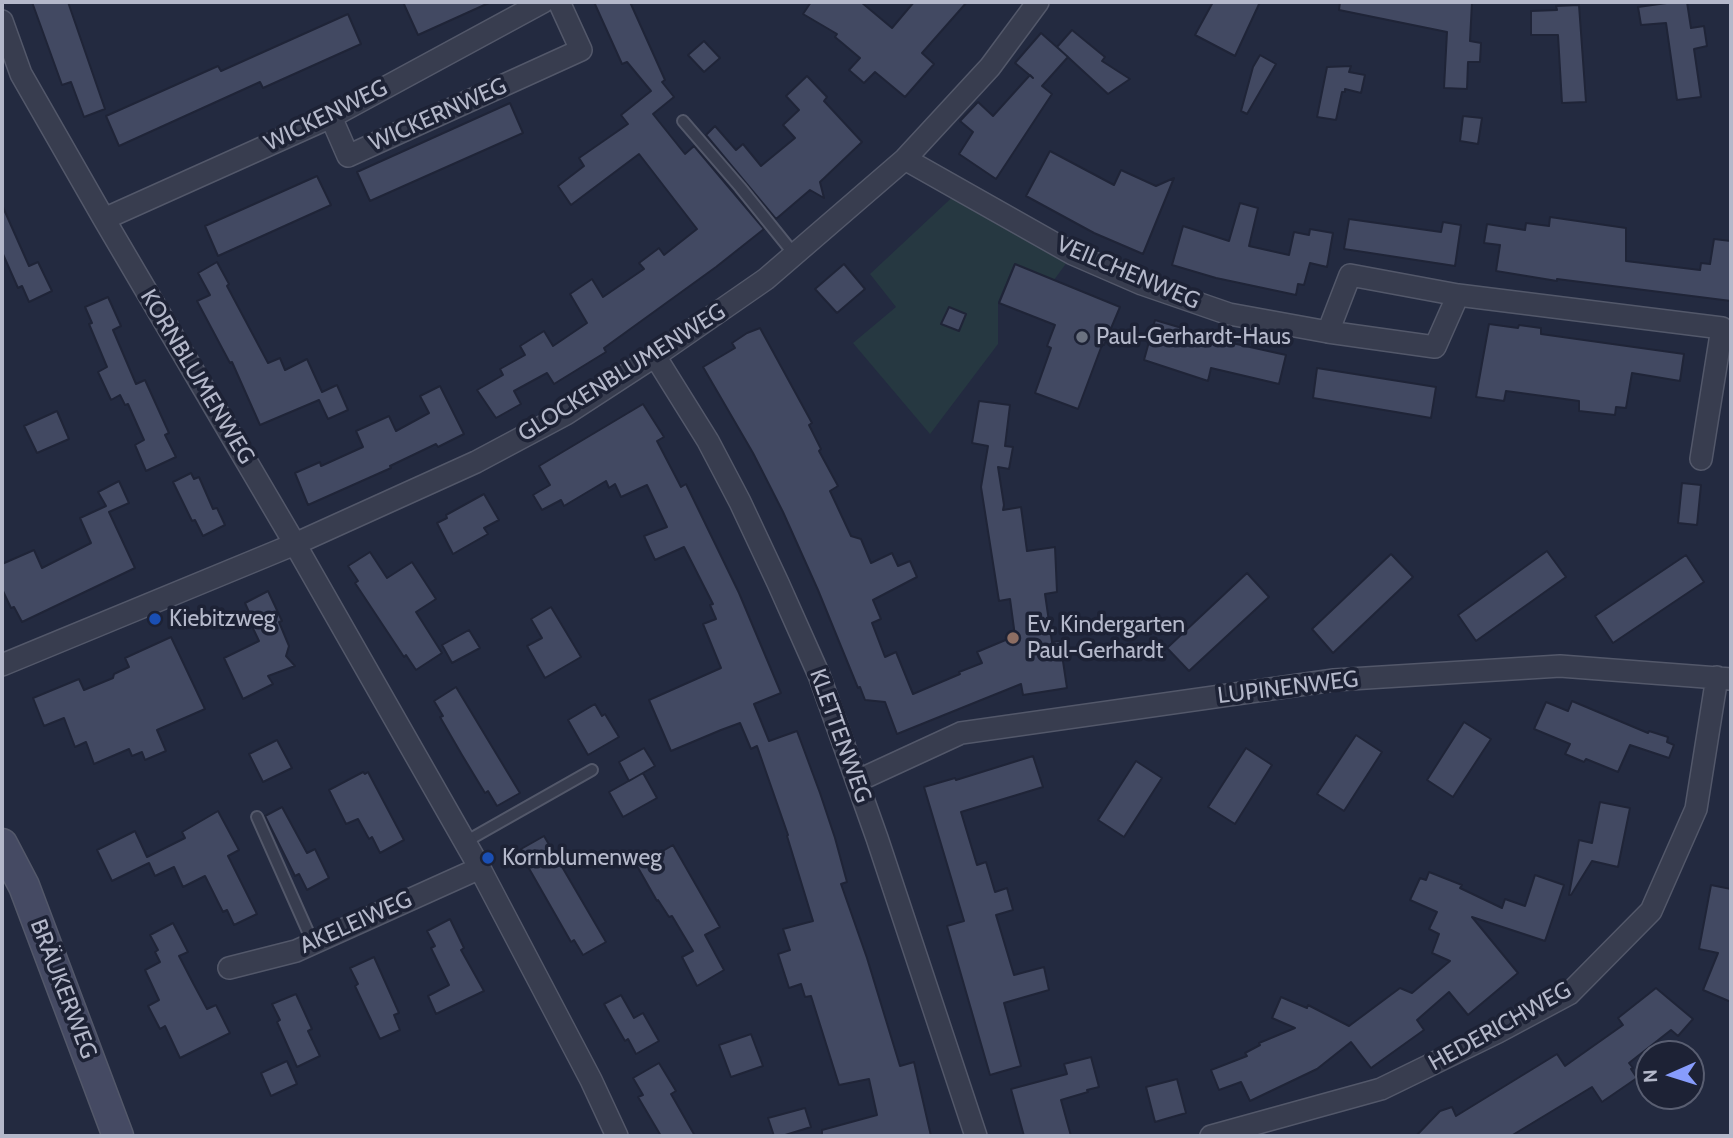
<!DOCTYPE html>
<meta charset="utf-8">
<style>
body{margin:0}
#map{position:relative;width:1733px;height:1138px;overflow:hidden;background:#232a40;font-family:Cabin,sans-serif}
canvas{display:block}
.frame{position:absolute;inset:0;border:4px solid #b4b8ca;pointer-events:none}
.north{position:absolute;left:1635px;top:1040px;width:70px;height:70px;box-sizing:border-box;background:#1d2235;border:2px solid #595e71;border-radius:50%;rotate:267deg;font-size:19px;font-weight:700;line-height:28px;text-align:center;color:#b4b8ca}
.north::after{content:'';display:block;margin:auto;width:24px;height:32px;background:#879cfc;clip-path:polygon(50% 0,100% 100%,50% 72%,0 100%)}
</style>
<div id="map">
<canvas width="1733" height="1138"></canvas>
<div class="frame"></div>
<div class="north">N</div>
</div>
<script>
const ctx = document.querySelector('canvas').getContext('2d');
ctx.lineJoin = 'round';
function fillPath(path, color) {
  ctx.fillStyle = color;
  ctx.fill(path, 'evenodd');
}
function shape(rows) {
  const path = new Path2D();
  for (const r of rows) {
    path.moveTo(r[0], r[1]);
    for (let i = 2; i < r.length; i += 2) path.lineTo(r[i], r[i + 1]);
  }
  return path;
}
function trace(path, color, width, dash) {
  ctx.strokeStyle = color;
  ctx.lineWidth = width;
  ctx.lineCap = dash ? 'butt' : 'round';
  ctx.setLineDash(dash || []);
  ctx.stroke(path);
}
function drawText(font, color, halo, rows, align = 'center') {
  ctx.font = font + ' Cabin,sans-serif';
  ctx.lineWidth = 7;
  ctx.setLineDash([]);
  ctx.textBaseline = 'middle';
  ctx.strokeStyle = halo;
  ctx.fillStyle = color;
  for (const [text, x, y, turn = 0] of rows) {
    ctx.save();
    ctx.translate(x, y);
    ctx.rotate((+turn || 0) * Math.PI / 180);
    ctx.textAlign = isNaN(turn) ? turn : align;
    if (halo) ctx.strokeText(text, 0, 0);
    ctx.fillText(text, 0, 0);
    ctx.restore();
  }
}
fillPath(shape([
 [960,190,1073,254,1054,280,1014,264,998,302,998,344,930,434,853,343,896,307,870,274]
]), '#263841');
const building = shape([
 [32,2,68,2,105,109,84,117,71,82,62,85,32,2],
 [403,2,491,2,418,35,403,2],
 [594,2,630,2,665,80,662,82,674,97,653,114,685,154,694,146,764,229,716,267,604,348,606,352,554,384,547,373,514,391,521,404,496,418,477,390,503,375,500,369,525,355,520,346,544,331,553,346,587,323,570,294,592,279,603,297,644,269,639,263,659,248,664,255,697,229,639,154,571,205,558,186,584,166,579,158,628,124,621,115,651,91,627,62,622,64,594,2],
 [811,2,861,2,892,28,914,2,967,2,922,53,934,64,905,97,875,72,864,83,849,70,860,58,835,37,837,34,803,14,811,2],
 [1213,2,1260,2,1235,56,1195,35,1213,2],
 [1340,2,1472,2,1470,41,1481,43,1480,62,1468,62,1467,89,1444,88,1447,32,1339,10,1340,2],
 [1674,2,1687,2,1691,28,1704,26,1707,46,1694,49,1701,97,1677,100,1666,23,1641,25,1638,7,1674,2],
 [1579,5,1586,102,1562,103,1558,35,1531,35,1531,11,1557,10,1556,6,1579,5],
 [348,14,361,44,263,88,260,82,119,146,106,116,218,66,221,71,348,14],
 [1072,30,1105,57,1102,61,1130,79,1108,94,1057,47,1072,30],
 [1041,33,1068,57,1042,86,1052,94,996,179,959,154,973,132,960,121,978,102,993,116,1030,75,1033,78,1015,63,1041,33],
 [704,41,720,58,704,72,688,55,704,41],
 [1260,55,1276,64,1247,114,1241,111,1253,67,1260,55],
 [1351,66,1349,72,1365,75,1361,93,1345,89,1345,92,1342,92,1336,120,1317,117,1327,67,1351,66],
 [807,76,827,97,824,101,862,142,820,182,824,198,810,190,776,219,706,135,715,126,736,150,743,144,761,166,795,138,783,125,799,110,786,96,807,76],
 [510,103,523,133,370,201,357,172,510,103],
 [1463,116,1482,118,1478,144,1460,141,1463,116],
 [1050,151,1114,185,1121,170,1156,186,1174,178,1143,254,1094,233,1026,196,1050,151],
 [317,176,331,205,218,256,205,226,317,176],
 [1240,203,1258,208,1249,246,1289,255,1294,232,1309,235,1310,229,1333,233,1327,267,1310,263,1304,285,1298,284,1296,295,1216,278,1172,265,1183,226,1229,241,1240,203],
 [2,205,29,266,38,262,52,291,29,302,22,286,18,288,2,252,2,205],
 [1550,217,1626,228,1626,261,1700,270,1701,263,1710,264,1714,239,1731,241,1731,301,1557,279,1557,281,1496,271,1500,245,1484,243,1487,224,1525,230,1526,223,1549,226,1550,217],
 [1349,219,1441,232,1443,222,1461,225,1455,266,1344,249,1349,219],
 [217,262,229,284,227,286,268,363,280,358,285,370,307,359,322,392,337,385,348,410,328,419,319,400,260,425,232,362,230,363,197,301,210,295,198,273,217,262],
 [844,264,865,289,837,313,815,289,844,264],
 [1015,264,1120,307,1104,345,1102,345,1078,409,1035,393,1051,348,1047,346,1055,325,999,303,1015,264],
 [108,297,121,326,113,330,136,384,145,380,169,433,165,435,176,457,146,471,135,445,144,440,128,404,125,405,120,395,111,400,98,372,107,367,89,324,92,323,85,307,108,297],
 [949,307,966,314,959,331,941,324,949,307],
 [1155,320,1232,343,1286,355,1279,384,1211,368,1208,381,1144,360,1155,320],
 [1489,324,1518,328,1519,325,1541,328,1541,334,1684,354,1680,381,1632,373,1626,408,1616,407,1615,415,1579,411,1579,401,1506,391,1504,401,1476,397,1489,324],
 [760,328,812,423,809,425,821,449,819,451,838,486,830,491,851,536,861,539,871,563,892,553,898,566,910,561,917,577,873,600,881,619,872,623,885,657,896,652,913,694,960,674,959,672,982,663,977,652,1015,636,1010,599,999,601,981,487,988,446,972,443,979,401,1010,405,1005,446,1013,447,1009,469,998,467,1004,505,1003,510,1021,507,1027,551,1055,547,1057,592,1045,594,1052,642,1060,641,1067,688,1023,695,1021,684,897,734,885,702,865,700,860,687,858,688,818,590,783,512,753,453,703,367,735,348,732,343,747,333,760,328],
 [1317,368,1436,387,1431,418,1313,398,1317,368],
 [440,386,464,434,438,447,436,444,390,466,391,468,308,505,295,473,320,462,321,466,363,447,356,431,389,416,396,431,429,413,420,396,440,386],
 [643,404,664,437,657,441,681,487,686,484,739,593,781,693,754,704,769,741,797,731,820,793,835,838,847,882,841,884,867,958,900,1066,914,1062,931,1136,822,1136,822,1130,877,1115,869,1079,839,1085,811,996,805,997,801,984,789,988,778,954,790,950,783,929,813,921,787,836,788,835,757,746,751,749,740,723,721,730,671,751,649,700,721,668,703,624,716,619,710,605,713,604,684,547,655,560,644,536,667,527,647,485,621,497,615,484,609,488,606,481,564,506,561,500,542,510,533,495,550,485,539,466,643,404],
 [57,411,69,439,37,453,24,426,57,411],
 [191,473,194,479,199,477,213,509,217,508,225,525,203,536,195,520,192,521,173,482,191,473],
 [119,481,129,503,109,512,135,568,22,622,14,607,11,608,2,589,2,564,34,550,42,568,91,543,80,518,106,506,98,492,119,481],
 [1682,483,1701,485,1697,525,1678,523,1682,483],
 [484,494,499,520,484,528,488,534,453,554,437,523,447,518,446,515,484,494],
 [1547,551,1566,577,1476,641,1458,615,1547,551],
 [370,552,387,578,412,562,436,599,416,612,442,653,416,670,406,655,404,657,355,583,358,581,348,566,370,552],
 [1391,554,1413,577,1333,653,1312,629,1391,554],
 [1686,555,1704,582,1613,643,1595,616,1686,555],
 [1247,573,1269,597,1189,671,1167,648,1247,573],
 [268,591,282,621,279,622,289,646,286,656,295,666,268,676,273,684,243,699,224,658,259,641,249,620,252,619,245,603,268,591],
 [551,607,581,657,545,678,527,646,542,638,531,619,551,607],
 [469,630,480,648,452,663,442,645,469,630],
 [171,637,205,709,157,730,166,751,145,760,142,752,132,756,129,749,94,764,86,742,75,747,64,718,44,726,33,698,79,679,84,690,113,678,114,674,129,667,125,658,171,637],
 [456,687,520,793,497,806,488,791,485,793,462,755,440,717,443,716,434,701,456,687],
 [1572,701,1648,733,1649,731,1668,737,1667,742,1674,745,1669,758,1630,745,1618,772,1586,759,1584,762,1565,754,1570,744,1534,729,1546,702,1568,711,1572,701],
 [595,704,602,716,605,714,619,737,588,755,568,720,595,704],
 [1464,722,1491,739,1453,797,1427,780,1464,722],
 [1356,735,1382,752,1344,811,1317,794,1356,735],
 [277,740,292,768,263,782,249,754,277,740],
 [644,748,655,766,629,781,619,762,644,748],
 [1246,748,1272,765,1235,824,1208,807,1246,748],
 [1033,756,1043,787,961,812,977,865,986,862,995,892,1007,888,1013,910,996,915,1014,975,1044,967,1049,990,1004,1003,1021,1066,990,1075,947,926,964,921,924,787,955,778,956,780,1033,756],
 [1136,761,1162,778,1124,837,1098,820,1136,761],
 [363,772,365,774,368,772,404,840,380,853,372,837,369,839,358,819,346,824,329,790,363,772],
 [643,773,657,798,623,817,609,792,643,773],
 [1600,802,1630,808,1618,867,1592,861,1571,895,1569,895,1579,840,1592,843,1600,802],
 [282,807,307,853,315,849,329,878,307,890,299,874,295,876,265,816,282,807],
 [218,811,239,850,228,856,257,914,234,925,227,910,223,912,205,876,183,887,174,867,155,876,149,863,112,881,97,850,135,831,147,857,185,838,182,832,218,811],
 [544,836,606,942,583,955,574,940,571,942,527,865,529,864,521,849,544,836],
 [673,845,720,927,705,935,724,970,697,986,682,957,693,951,672,916,669,917,658,900,657,901,637,866,673,845],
 [1429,872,1462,885,1460,888,1502,908,1505,899,1525,906,1535,875,1564,885,1545,941,1472,917,1518,973,1468,1015,1449,992,1417,1020,1424,1030,1371,1068,1351,1042,1317,1069,1250,1101,1241,1082,1219,1090,1211,1070,1247,1056,1245,1053,1260,1045,1259,1043,1295,1028,1272,1018,1281,997,1307,1008,1308,1005,1349,1026,1400,988,1412,993,1450,961,1432,953,1439,934,1429,929,1437,912,1410,900,1420,878,1426,880,1429,872],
 [1711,885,1731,889,1731,1002,1703,990,1718,953,1699,949,1711,885],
 [450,919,464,948,461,950,484,991,436,1014,428,996,449,985,431,948,435,946,427,931,450,919],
 [173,923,188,952,179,956,193,983,207,1009,216,1005,230,1033,180,1058,165,1026,160,1029,148,1006,159,1000,145,970,160,962,155,952,158,950,150,935,173,923],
 [374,957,399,1013,394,1015,400,1030,380,1039,355,986,358,984,350,968,374,957],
 [1656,988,1693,1019,1678,1036,1671,1030,1629,1063,1633,1068,1631,1069,1637,1078,1602,1102,1592,1087,1511,1136,1416,1136,1440,1111,1452,1107,1456,1116,1557,1054,1565,1066,1623,1025,1618,1018,1656,988],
 [296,994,312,1029,308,1031,320,1056,297,1067,277,1022,280,1020,272,1004,296,994],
 [621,995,634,1018,643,1013,659,1041,636,1054,628,1039,625,1041,604,1004,621,995],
 [751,1034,763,1066,731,1077,719,1045,751,1034],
 [1091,1057,1099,1087,1087,1090,1088,1092,1061,1100,1071,1136,1024,1136,1011,1089,1067,1074,1064,1064,1091,1057],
 [287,1061,297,1084,271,1096,261,1073,287,1061],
 [659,1063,676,1091,671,1094,695,1136,661,1136,638,1097,643,1095,633,1078,659,1063],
 [1177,1079,1186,1113,1155,1122,1146,1087,1177,1079],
 [805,1108,811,1127,782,1136,774,1136,768,1118,805,1108]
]);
fillPath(building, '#424962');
trace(building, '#1f2437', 2);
const lane = shape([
 [683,121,740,187,794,254],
 [257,817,313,943],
 [465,842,592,770]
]);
const street = shape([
 [2,21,21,74,104,219,295,544,477,863,591,1080,617,1136],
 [331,117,348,156,581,50,559,2],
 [905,159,1073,254,1142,284,1229,314,1328,332,1435,347,1458,295,1722,328,1701,459],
 [104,219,331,117,543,2],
 [1328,332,1350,275,1458,295],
 [655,356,708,441,740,502,778,583,819,675,877,838,976,1136],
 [2,665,295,544,476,462,566,414,655,356,766,279,905,159,990,67,1038,2],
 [857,781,961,733,1334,680,1560,666,1731,679],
 [229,968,296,951,480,868],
 [1211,1136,1381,1089,1498,1032,1569,994,1651,911,1696,809,1717,677]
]);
const secondary = shape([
 [2,844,24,886,118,1136]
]);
trace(lane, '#53586a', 14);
trace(street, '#53586a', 24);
trace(secondary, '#53586a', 33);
trace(lane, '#383d4f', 10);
trace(street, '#383d4f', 21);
trace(secondary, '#454a63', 30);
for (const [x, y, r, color] of [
 [1082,337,7,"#6b7280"],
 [155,619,7,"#1a4fb4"],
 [1013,638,7,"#8d6e63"],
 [488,858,7,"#1a4fb4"]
]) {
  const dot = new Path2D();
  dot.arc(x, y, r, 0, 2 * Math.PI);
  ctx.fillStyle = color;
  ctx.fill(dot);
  trace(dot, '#1d2235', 2.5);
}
drawText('23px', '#b4b8ca', '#1d2235', [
 ["WICKERNWEG",438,115,-24],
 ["WICKENWEG",326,116,-26],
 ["VEILCHENWEG",1128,273,23],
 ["GLOCKENBLUMENWEG",622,373,-32],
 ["KORNBLUMENWEG",197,377,59],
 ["LUPINENWEG",1288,688,-7],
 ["KLETTENWEG",840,736,70],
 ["AKELEIWEG",356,923,-24],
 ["BRÄUKERWEG",63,989,69],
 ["HEDERICHWEG",1500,1027,-29]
]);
drawText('23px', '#b4b8ca', '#1d2235', [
 ["Paul-Gerhardt-Haus",1096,337],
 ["Kiebitzweg",169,619],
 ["Ev. Kindergarten",1027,625],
 ["Paul-Gerhardt",1027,651],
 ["Kornblumenweg",502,858]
], 'left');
</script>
